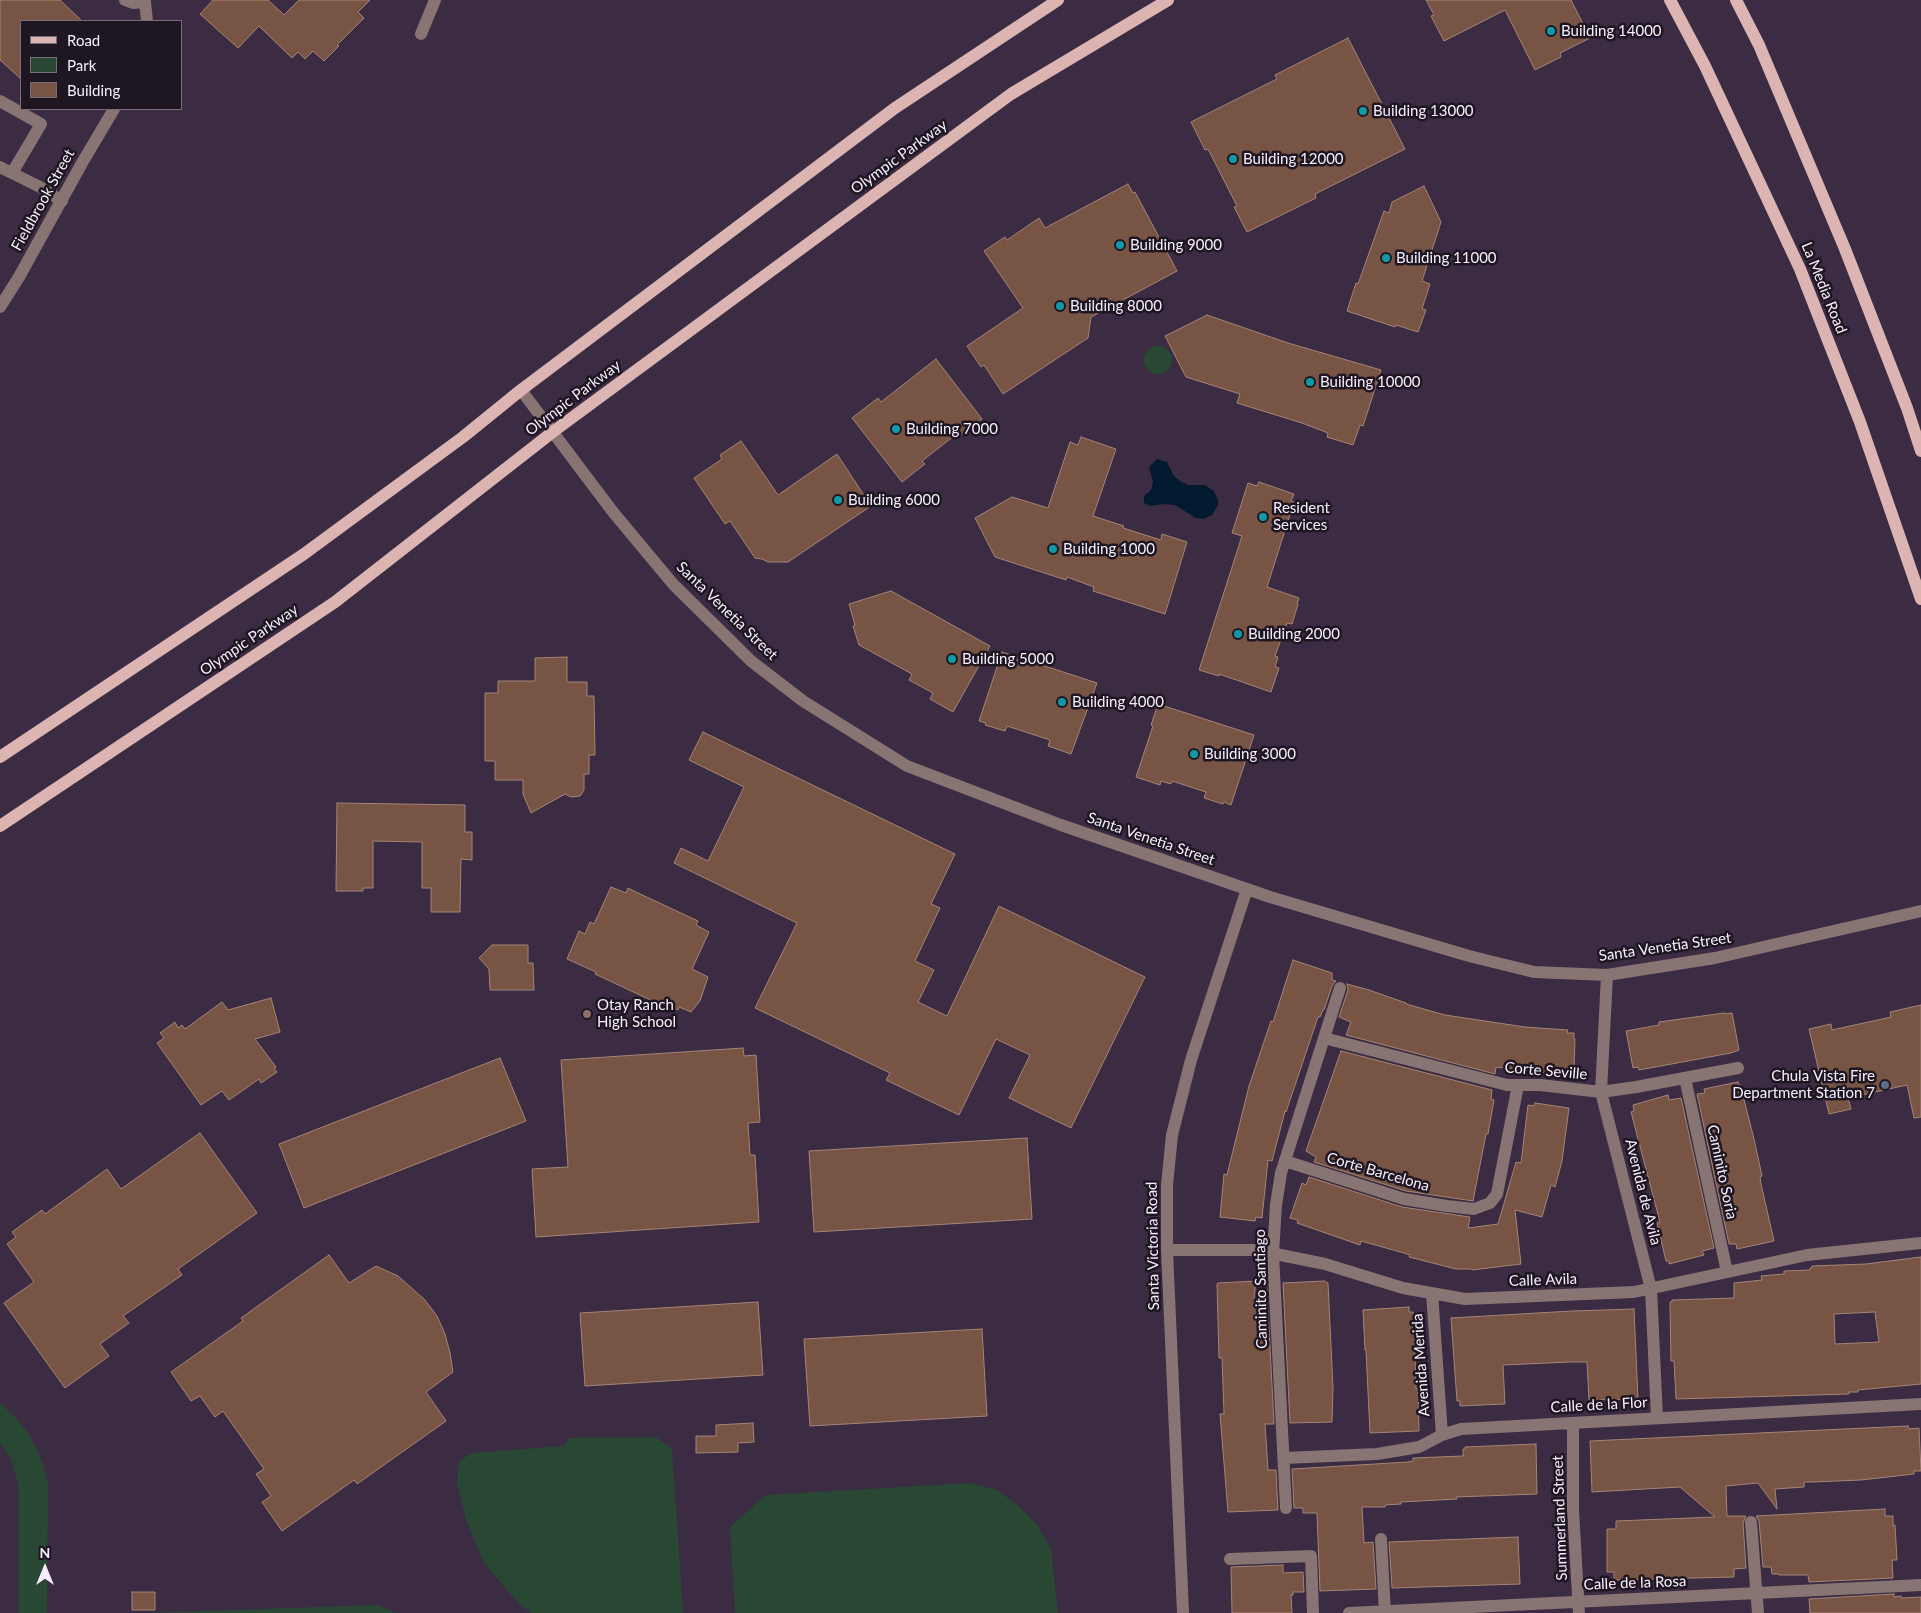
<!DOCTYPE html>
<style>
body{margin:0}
#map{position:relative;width:1921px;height:1613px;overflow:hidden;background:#3b2c43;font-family:Lato,sans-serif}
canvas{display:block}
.legend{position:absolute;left:20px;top:20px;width:162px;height:90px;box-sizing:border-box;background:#1e1722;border:1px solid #756d7a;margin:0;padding:6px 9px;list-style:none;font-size:15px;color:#f8eefe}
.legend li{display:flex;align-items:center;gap:10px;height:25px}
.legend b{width:25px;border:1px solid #756d7a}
.north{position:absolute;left:20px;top:1543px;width:50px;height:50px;-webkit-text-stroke:4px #1e1722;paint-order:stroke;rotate:0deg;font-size:14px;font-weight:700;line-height:20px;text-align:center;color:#f8eefe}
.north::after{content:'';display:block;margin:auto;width:18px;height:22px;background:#f8eefe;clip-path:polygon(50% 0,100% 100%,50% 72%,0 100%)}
</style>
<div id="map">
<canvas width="1921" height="1613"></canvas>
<ul class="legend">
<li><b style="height:6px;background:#dcb5b3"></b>Road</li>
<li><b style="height:14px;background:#294833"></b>Park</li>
<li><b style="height:14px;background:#775444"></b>Building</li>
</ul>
<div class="north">N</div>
</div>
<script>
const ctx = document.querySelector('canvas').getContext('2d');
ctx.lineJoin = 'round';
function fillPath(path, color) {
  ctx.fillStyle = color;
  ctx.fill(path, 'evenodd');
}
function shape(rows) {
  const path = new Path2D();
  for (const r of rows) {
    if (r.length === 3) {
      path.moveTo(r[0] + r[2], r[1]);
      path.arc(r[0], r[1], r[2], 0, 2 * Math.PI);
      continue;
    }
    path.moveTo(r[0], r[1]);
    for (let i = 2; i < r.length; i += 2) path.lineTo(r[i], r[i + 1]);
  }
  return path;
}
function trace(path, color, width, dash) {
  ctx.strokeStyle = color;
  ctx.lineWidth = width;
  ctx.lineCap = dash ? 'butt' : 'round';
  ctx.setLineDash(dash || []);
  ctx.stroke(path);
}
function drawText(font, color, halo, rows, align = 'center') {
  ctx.font = font + ' Lato,sans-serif';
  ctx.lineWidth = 5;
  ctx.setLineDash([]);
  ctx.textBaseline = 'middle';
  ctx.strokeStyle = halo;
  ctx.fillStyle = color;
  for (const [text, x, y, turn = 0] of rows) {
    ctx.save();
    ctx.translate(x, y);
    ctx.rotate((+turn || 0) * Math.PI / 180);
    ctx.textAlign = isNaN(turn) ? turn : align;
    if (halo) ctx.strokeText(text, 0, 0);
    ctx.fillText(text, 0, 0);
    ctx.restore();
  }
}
fillPath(shape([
 [1158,360,14],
 [0,1403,14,1416,26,1430,36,1447,43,1465,48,1483,47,1613,19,1613,19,1487,11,1459,0,1443],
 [656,1437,672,1449,683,1613,532,1613,521,1606,484,1563,466,1520,457,1483,459,1461,472,1453,564,1446,569,1438],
 [971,1483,997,1490,1020,1507,1038,1526,1051,1549,1058,1613,735,1613,730,1527,766,1495],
 [377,1605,397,1613,150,1613]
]), '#294833');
fillPath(shape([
 [1157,459,1167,462,1174,476,1180,481,1188,485,1205,485,1214,491,1218,500,1218,505,1212,515,1203,519,1196,518,1175,505,1163,504,1150,506,1144,503,1144,496,1151,490,1153,482,1149,467]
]), '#021a30');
const building = shape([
 [0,0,60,0,82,21,21,21,21,79,0,60,0,0],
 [213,0,268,0,284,15,299,0,370,0,358,12,364,18,337,45,339,46,324,61,313,51,305,59,298,52,292,58,259,26,238,48,200,14,213,0],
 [1426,0,1571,0,1590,38,1560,53,1561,57,1535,70,1505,10,1444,41,1431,16,1434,15,1426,0],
 [1348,38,1405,149,1315,194,1316,198,1247,232,1234,207,1237,206,1208,149,1205,150,1191,122,1277,79,1275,75,1348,38],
 [1128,184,1133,193,1135,192,1177,271,1091,317,1088,338,1003,394,984,365,981,367,967,346,1023,308,984,251,1005,237,1007,240,1039,218,1045,228,1128,184],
 [1424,186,1441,222,1422,281,1430,284,1422,309,1426,310,1418,332,1396,325,1395,327,1347,311,1356,283,1358,284,1384,211,1389,213,1392,202,1424,186],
 [1207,315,1288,343,1381,370,1363,426,1360,425,1353,445,1327,437,1328,433,1302,423,1237,403,1240,394,1186,377,1165,336,1207,315],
 [936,359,982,419,956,439,954,436,922,461,925,464,902,482,852,418,878,398,881,402,936,359],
 [1081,437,1116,449,1093,516,1124,526,1123,528,1161,540,1162,534,1187,542,1165,614,1093,591,1094,587,1067,577,1066,580,995,557,975,518,1012,497,1048,508,1070,442,1078,445,1081,437],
 [741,441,778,495,837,454,871,506,788,562,768,562,762,559,755,558,730,521,725,524,694,478,722,459,720,455,741,441],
 [1259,482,1294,494,1291,501,1294,502,1267,587,1299,598,1297,604,1298,604,1292,624,1287,623,1275,656,1278,657,1275,667,1279,668,1271,692,1219,674,1219,676,1199,670,1242,536,1232,533,1248,483,1257,486,1259,482],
 [891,591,990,646,953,712,930,699,933,693,909,680,912,674,859,645,853,626,855,625,849,604,891,591],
 [1002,652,1097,683,1071,754,1048,746,1050,740,1007,726,1005,731,985,725,986,723,979,721,1002,652],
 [567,657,567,682,587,682,587,696,594,696,595,755,589,755,589,774,584,774,584,790,580,796,571,797,565,794,531,813,523,794,523,780,495,780,495,761,485,761,485,693,498,693,498,681,535,681,535,658,567,657],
 [1158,704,1254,735,1231,805,1224,802,1223,804,1204,798,1206,792,1172,781,1171,784,1161,781,1160,785,1136,777,1153,726,1151,725,1158,704],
 [703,732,955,854,931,904,940,908,915,961,934,970,918,1002,947,1016,999,906,1145,977,1071,1128,1009,1098,1030,1055,996,1039,959,1115,886,1080,890,1073,755,1008,797,923,674,863,681,848,708,861,744,787,689,760,703,732],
 [337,803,465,805,465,832,472,832,472,860,461,859,460,912,431,912,431,888,422,888,422,842,373,841,373,888,363,888,363,891,336,891,337,803],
 [611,887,626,893,628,888,638,893,698,921,696,925,709,932,692,969,708,977,700,1001,691,1012,679,1007,678,1010,658,1001,657,1003,595,974,596,972,567,959,579,931,585,934,590,922,594,924,611,887],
 [492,945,528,945,528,963,533,963,534,990,490,990,489,969,479,958,492,945],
 [1293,960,1332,973,1332,980,1336,981,1332,986,1324,1010,1323,1010,1320,1017,1318,1017,1286,1112,1285,1111,1272,1161,1268,1160,1262,1218,1256,1217,1255,1221,1220,1217,1224,1174,1227,1175,1249,1086,1271,1021,1273,1022,1293,960],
 [1347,984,1369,990,1406,1003,1406,1004,1445,1015,1525,1027,1568,1030,1567,1033,1574,1033,1574,1039,1575,1039,1574,1068,1572,1068,1572,1071,1567,1071,1567,1073,1548,1071,1548,1073,1496,1067,1495,1074,1346,1035,1351,1022,1339,1017,1348,990,1347,984],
 [271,998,280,1032,255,1039,276,1067,274,1068,277,1072,261,1083,259,1079,229,1100,222,1091,201,1105,157,1043,164,1038,160,1033,175,1022,178,1028,182,1025,185,1029,222,1002,228,1010,271,998],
 [1921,1005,1921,1117,1914,1118,1907,1085,1848,1098,1851,1109,1829,1114,1809,1029,1831,1024,1832,1030,1891,1017,1890,1012,1921,1005],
 [1724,1013,1724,1014,1732,1013,1739,1050,1731,1053,1639,1070,1638,1067,1633,1068,1626,1031,1659,1025,1659,1022,1724,1013],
 [743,1048,744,1056,756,1055,760,1122,748,1123,750,1155,755,1155,759,1222,536,1237,532,1169,568,1167,561,1060,743,1048],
 [1341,1051,1492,1090,1491,1099,1494,1100,1488,1134,1486,1134,1473,1201,1406,1191,1314,1162,1316,1157,1306,1151,1341,1051],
 [500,1058,526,1121,304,1208,279,1144,500,1058],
 [1738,1082,1738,1085,1740,1084,1754,1139,1762,1176,1760,1177,1761,1184,1774,1241,1737,1249,1736,1244,1729,1244,1697,1094,1705,1093,1704,1089,1738,1082],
 [1668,1095,1669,1100,1681,1098,1714,1248,1702,1251,1704,1255,1669,1264,1669,1261,1666,1261,1657,1223,1660,1222,1631,1112,1634,1111,1633,1105,1668,1095],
 [1535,1103,1569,1108,1562,1161,1555,1187,1551,1185,1542,1217,1515,1210,1521,1264,1472,1270,1471,1269,1456,1269,1409,1257,1410,1255,1404,1253,1361,1241,1360,1245,1297,1223,1298,1220,1290,1218,1302,1183,1306,1185,1309,1177,1402,1207,1470,1217,1468,1228,1498,1224,1516,1162,1521,1163,1528,1105,1534,1106,1535,1103],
 [200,1133,257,1213,178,1269,182,1275,123,1316,129,1323,100,1344,109,1356,65,1388,4,1303,34,1282,7,1244,16,1237,12,1232,42,1210,45,1214,107,1169,121,1189,200,1133],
 [1027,1138,1032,1219,814,1232,809,1151,1027,1138],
 [329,1255,349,1283,376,1266,398,1276,425,1300,437,1316,445,1334,450,1353,453,1372,426,1392,446,1421,357,1484,354,1480,282,1531,262,1502,271,1496,256,1474,264,1469,223,1411,215,1417,200,1396,191,1401,171,1372,243,1321,241,1318,329,1255],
 [1921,1257,1921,1384,1858,1390,1858,1392,1849,1392,1849,1394,1676,1399,1674,1361,1671,1361,1670,1302,1672,1302,1672,1300,1734,1298,1734,1283,1762,1280,1761,1276,1784,1274,1784,1271,1810,1270,1810,1268,1812,1268,1812,1266,1866,1264,1921,1257],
 [1875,1312,1879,1342,1835,1344,1834,1314,1875,1312],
 [1256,1281,1253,1307,1260,1309,1267,1289,1274,1424,1265,1424,1268,1470,1276,1470,1278,1510,1228,1512,1220,1414,1224,1414,1222,1358,1219,1358,1217,1284,1218,1283,1256,1281],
 [1324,1281,1328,1283,1333,1388,1332,1422,1290,1423,1283,1283,1324,1281],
 [758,1302,763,1375,585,1386,580,1313,758,1302],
 [1409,1307,1409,1312,1413,1312,1414,1320,1416,1389,1418,1388,1419,1431,1370,1433,1366,1350,1365,1350,1363,1310,1409,1307],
 [1634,1309,1638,1399,1589,1400,1587,1362,1570,1362,1503,1365,1505,1404,1460,1406,1460,1401,1457,1401,1451,1318,1572,1311,1634,1309],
 [982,1329,987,1416,810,1426,804,1339,982,1329],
 [753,1423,754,1442,738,1443,738,1452,696,1453,696,1436,716,1436,716,1425,753,1423],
 [1908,1426,1909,1429,1919,1428,1921,1471,1914,1471,1914,1474,1861,1480,1812,1482,1804,1482,1804,1487,1775,1489,1777,1509,1758,1483,1726,1486,1727,1516,1746,1516,1743,1523,1746,1568,1734,1569,1734,1577,1614,1580,1614,1572,1607,1572,1607,1529,1616,1529,1616,1521,1715,1517,1680,1487,1592,1492,1590,1441,1908,1426],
 [1536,1444,1537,1494,1456,1497,1457,1499,1401,1502,1401,1504,1385,1505,1385,1507,1362,1507,1364,1543,1373,1542,1376,1589,1320,1591,1317,1513,1303,1513,1303,1508,1294,1508,1292,1469,1408,1462,1413,1461,1413,1458,1463,1456,1463,1449,1465,1449,1465,1447,1536,1444],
 [1885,1509,1885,1516,1893,1516,1893,1526,1895,1525,1897,1560,1892,1560,1893,1578,1809,1582,1808,1575,1779,1575,1779,1574,1772,1574,1771,1567,1763,1567,1759,1521,1756,1516,1885,1509],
 [1518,1537,1520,1584,1392,1588,1389,1542,1518,1537],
 [1283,1565,1283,1573,1303,1572,1304,1592,1293,1592,1293,1595,1291,1595,1292,1613,1232,1613,1231,1567,1283,1565],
 [132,1592,155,1592,155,1610,132,1610,132,1592],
 [1894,1594,1894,1597,1901,1596,1901,1598,1921,1597,1921,1613,1810,1613,1809,1599,1894,1594]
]);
fillPath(building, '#775444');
trace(building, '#a58576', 1);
trace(shape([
 [125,0,133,3,145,2],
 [145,2,147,21],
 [421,34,435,0],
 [0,101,41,124,12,173,40,187,62,201],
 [0,167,12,173],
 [0,307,19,277,82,163,114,109],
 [521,390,613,512,673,584,751,661,803,701,907,766,1061,825,1270,897,1469,956,1534,972,1607,975,1715,958,1921,911],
 [1607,975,1601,1092,1651,1289,1657,1418],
 [1324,1038,1507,1085,1540,1085,1601,1092,1636,1087,1738,1068],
 [1685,1078,1727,1272],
 [1285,1161,1404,1199,1447,1206,1474,1209,1490,1203,1497,1194,1518,1085],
 [1167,1250,1256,1250,1325,1264,1403,1288,1465,1299,1634,1292,1807,1255,1921,1243],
 [1432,1293,1442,1435],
 [1573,1423,1573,1510,1579,1613],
 [1284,1458,1377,1454,1419,1447,1442,1435,1461,1429,1921,1404],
 [1286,1508,1273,1254,1276,1205,1281,1173,1340,988],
 [1751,1522,1758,1613],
 [1381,1539,1385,1613],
 [1230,1559,1311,1556,1313,1613],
 [1183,1613,1167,1250,1167,1185,1172,1135,1191,1060,1247,889],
 [1349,1613,1921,1585]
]), '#877473', 12);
trace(shape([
 [1670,0,1705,66,1800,269,1860,422,1921,599],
 [1736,0,1759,45,1845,249,1907,408,1921,451],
 [0,757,304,554,463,437,521,390,895,108,1058,0],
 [0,826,335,602,554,431,1011,94,1168,0]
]), '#dcb5b3', 12);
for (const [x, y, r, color] of [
 [1551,31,5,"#0f9aa8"],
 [1363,111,5,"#0f9aa8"],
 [1233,159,5,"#0f9aa8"],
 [1120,245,5,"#0f9aa8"],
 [1386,258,5,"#0f9aa8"],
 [1060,306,5,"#0f9aa8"],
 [1310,382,5,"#0f9aa8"],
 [896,429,5,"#0f9aa8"],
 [838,500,5,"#0f9aa8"],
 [1263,517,5,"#0f9aa8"],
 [1053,549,5,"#0f9aa8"],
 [1238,634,5,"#0f9aa8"],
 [952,659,5,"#0f9aa8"],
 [1062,702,5,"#0f9aa8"],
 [1194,754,5,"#0f9aa8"],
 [587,1014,5,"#8d6e63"],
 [1885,1085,5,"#5c6f8a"]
]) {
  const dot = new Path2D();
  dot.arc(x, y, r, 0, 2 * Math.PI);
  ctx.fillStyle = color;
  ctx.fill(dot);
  trace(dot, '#1e1722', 2);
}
drawText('15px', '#f8eefe', '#1e1722', [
 ["Building 14000",1561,31],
 ["Building 13000",1373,111],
 ["Building 12000",1243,159],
 ["Building 9000",1130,245],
 ["Building 11000",1396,258],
 ["Building 8000",1070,306],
 ["Building 10000",1320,382],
 ["Building 7000",906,429],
 ["Building 6000",848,500],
 ["Resident",1273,508],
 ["Services",1273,525],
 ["Building 1000",1063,549],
 ["Building 2000",1248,634],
 ["Building 5000",962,659],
 ["Building 4000",1072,702],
 ["Building 3000",1204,754],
 ["Otay Ranch",597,1005],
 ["High School",597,1022],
 ["Chula Vista Fire",1875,1076,"right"],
 ["Department Station 7",1875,1093,"right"]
], 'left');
drawText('15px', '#f8eefe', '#1e1722', [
 ["Olympic Parkway",899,157,-36],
 ["Fieldbrook Street",43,200,-61],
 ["La Media Road",1824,288,68],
 ["Olympic Parkway",573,398,-37],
 ["Santa Venetia Street",727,611,44],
 ["Olympic Parkway",249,640,-34],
 ["Santa Venetia Street",1151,839,19],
 ["Santa Venetia Street",1665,947,-8],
 ["Corte Seville",1546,1071,5],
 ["Corte Barcelona",1378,1172,16],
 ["Caminito Soria",1722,1172,78],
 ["Avenida de Avila",1643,1192,76],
 ["Santa Victoria Road",1153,1246,-91],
 ["Calle Avila",1543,1280,-2],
 ["Caminito Santiago",1261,1289,-91],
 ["Avenida Merida",1421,1365,-94],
 ["Calle de la Flor",1599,1405,-3],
 ["Summerland Street",1560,1518,-92],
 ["Calle de la Rosa",1635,1583,-2]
]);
</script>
